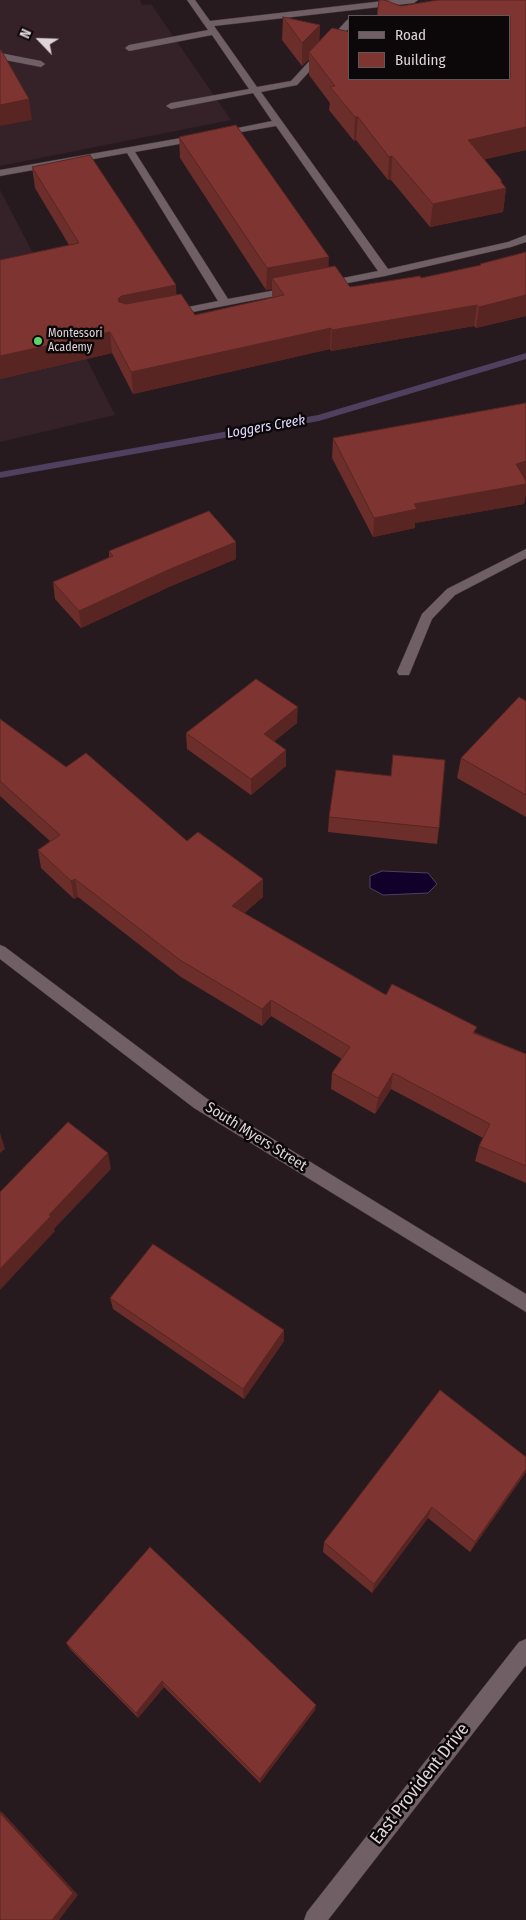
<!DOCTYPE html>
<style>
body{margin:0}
#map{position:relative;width:526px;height:1920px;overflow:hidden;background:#271a1f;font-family:"Fira Sans Condensed",sans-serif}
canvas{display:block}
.legend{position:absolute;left:348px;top:15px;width:162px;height:65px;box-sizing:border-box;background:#0c0708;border:1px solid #60595b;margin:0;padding:6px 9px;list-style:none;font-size:15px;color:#dfd5d8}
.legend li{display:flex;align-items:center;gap:10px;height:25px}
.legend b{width:25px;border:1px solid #60595b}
.north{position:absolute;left:15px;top:15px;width:50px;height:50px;-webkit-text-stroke:4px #0c0708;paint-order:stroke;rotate:294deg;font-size:14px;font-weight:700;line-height:20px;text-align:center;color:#dfd5d8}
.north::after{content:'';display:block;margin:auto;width:18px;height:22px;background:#dfd5d8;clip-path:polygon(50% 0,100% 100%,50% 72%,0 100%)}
</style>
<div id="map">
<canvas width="526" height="1920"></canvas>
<ul class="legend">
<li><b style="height:6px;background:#706065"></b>Road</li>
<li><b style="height:14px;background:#7e3531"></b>Building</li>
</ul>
<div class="north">N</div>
</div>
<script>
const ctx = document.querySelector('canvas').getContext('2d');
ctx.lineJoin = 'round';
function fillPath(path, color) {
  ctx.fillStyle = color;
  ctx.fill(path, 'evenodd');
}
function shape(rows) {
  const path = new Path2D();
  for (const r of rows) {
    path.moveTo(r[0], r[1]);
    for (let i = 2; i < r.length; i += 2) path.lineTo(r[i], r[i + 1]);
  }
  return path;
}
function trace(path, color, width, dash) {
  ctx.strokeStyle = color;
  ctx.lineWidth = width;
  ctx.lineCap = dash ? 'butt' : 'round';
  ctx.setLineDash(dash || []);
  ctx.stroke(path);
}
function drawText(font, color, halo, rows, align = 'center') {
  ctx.font = font + ' "Fira Sans Condensed",sans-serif';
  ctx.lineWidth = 5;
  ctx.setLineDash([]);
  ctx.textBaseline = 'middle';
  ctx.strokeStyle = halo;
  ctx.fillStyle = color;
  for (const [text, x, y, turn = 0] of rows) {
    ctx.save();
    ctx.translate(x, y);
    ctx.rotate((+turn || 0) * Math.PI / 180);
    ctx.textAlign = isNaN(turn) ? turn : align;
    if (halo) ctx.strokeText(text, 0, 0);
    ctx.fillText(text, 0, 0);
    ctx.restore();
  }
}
fillPath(shape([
 [0,0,140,0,142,5,151,4,231,120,0,166],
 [0,190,36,259,115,415,0,442]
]), '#352128');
const water = shape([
 [382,871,428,873,437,884,428,893,383,895,370,888,370,876,382,871]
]);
fillPath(water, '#10002a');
trace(water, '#4e405e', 1);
fillPath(shape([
 [526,353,526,359,319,421,0,478,0,472,318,415,526,353]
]), '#4e405e');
const lane = shape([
 [187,0,195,0,210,21,392,0,418,0,414,3,214,26,257,87,291,81,347,20,350,19,350,27,297,85,261,92,388,269,508,242,526,235,526,242,511,247,385,276,327,287,323,286,322,284,323,282,378,271,276,126,218,136,218,132,272,121,253,93,171,109,166,106,171,103,249,89,212,35,129,51,125,48,129,45,208,30,187,0],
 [0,53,41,61,45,64,41,67,0,59,0,53],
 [198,135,201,136,201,140,135,152,228,299,292,287,297,290,296,292,172,316,168,315,167,313,168,311,218,301,127,153,0,176,0,170,198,135]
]);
const street = shape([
 [526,549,526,558,455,595,432,619,409,675,399,675,397,672,422,614,447,589,526,549],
 [0,945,5,947,206,1098,526,1294,526,1312,194,1108,0,959,0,945],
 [526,1639,526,1665,328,1920,304,1920,307,1912,519,1642,526,1639]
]);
trace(lane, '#42373b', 1);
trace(street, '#42373b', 1);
fillPath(lane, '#706065');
fillPath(street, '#706065');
fillPath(shape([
 [526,0,526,150,484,159,502,181,502,184,506,188,503,212,430,227,391,180,388,180,356,140,354,141,329,110,330,103,309,75,309,59,302,66,282,40,283,17,320,25,319,41,350,79,401,6],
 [179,137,329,267,350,287,421,278,480,266,480,264,526,252,526,316,476,328,474,326,331,351,330,349,133,394,112,353,0,379,0,260,69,245,35,188,32,167,176,295,195,315,272,298,272,289,266,290,180,158],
 [526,403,526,493,524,504,415,523,415,528,373,537,332,458,333,438],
 [109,551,236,559,171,586,81,628,55,599,53,582,109,557],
 [526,701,526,817,457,778,461,758],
 [0,719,66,767,187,841,263,897,244,913,386,995,526,1054,526,1183,475,1161,479,1146,483,1138,391,1089,375,1114,331,1089,332,1073,342,1059,271,1016,262,1026,181,977,78,897,74,899,41,868,38,850,50,841,0,796],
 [297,723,274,741,286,766,251,795,187,749,186,733],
 [329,817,439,828,437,844,328,832],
 [110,1298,284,1330,284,1341,244,1399,113,1309],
 [526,1472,470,1552,428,1518,372,1593,323,1552,324,1542],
 [66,1643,315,1710,260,1783,164,1687,138,1718,70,1649]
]), '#6c2e2a');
fillPath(shape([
 [320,25,319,48,309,52,309,59,302,66,302,43],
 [29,99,32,120,0,126,0,105],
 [355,117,358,117,356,140,354,141],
 [526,127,526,150,465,164,468,140],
 [392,156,391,180,388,180,389,157],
 [502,181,501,189,506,188,503,212,430,227,433,204],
 [329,257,328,278,272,278,272,289,266,290,267,268],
 [176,285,177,307,120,320,118,299,121,296],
 [526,295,526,316,476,328,479,307],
 [477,305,474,326,331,351,332,330],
 [331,328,330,349,133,394,131,372],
 [110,332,112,353,0,379,0,356],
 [526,461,526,480,513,483,516,464],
 [526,484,526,493,524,504,415,523,415,528,373,537,374,518,414,504],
 [236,542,236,559,171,586,81,628,79,611,170,569],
 [298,707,297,723,264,750,264,734],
 [286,750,286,766,251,795,251,779],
 [75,879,78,897,74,899,71,881],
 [263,879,263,897,232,924,232,906],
 [271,1000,271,1016,262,1026,262,1009],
 [393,1073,391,1089,375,1114,378,1098],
 [0,1133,5,1149,0,1153],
 [108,1153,111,1169,54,1229,55,1231,0,1290,0,1269,49,1215],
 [284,1330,284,1341,244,1399,243,1389],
 [526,1469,526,1472,470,1552,475,1542],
 [432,1507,428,1518,372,1593,374,1584],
 [162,1681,164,1687,138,1718,136,1713],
 [316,1705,315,1710,260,1783,260,1779],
 [0,1811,3,1813,78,1895,59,1920,52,1920,0,1813]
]), '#582522');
const building = shape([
 [379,0,384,0,401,6,438,0,526,0,526,127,468,140,502,181,500,181,506,188,433,204,392,156,389,157,358,117,355,117,330,87,335,86,309,52,332,28,350,32,350,79,510,79,510,16,377,16,379,0],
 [283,17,320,25,302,43,283,17],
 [0,50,1,50,29,99,0,105,0,50],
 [236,125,329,257,267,268,179,137,236,125],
 [90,155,176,285,121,296,118,299,119,302,126,304,181,294,195,315,284,295,272,278,335,266,350,287,420,276,421,278,481,265,480,264,526,252,526,295,479,307,477,305,332,330,331,328,131,372,110,332,0,356,0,260,79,243,32,167,90,155],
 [526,403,526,461,516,464,526,481,526,484,414,504,417,509,374,518,333,438,526,403],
 [209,511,236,542,170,569,79,611,53,582,113,556,109,551,209,511],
 [256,679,298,707,264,734,286,750,251,779,186,733,256,679],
 [519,697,526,701,526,795,461,758,519,697],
 [0,719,66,767,86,753,187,841,198,832,263,879,232,906,386,995,392,984,477,1027,473,1033,526,1054,526,1166,479,1146,490,1124,393,1073,378,1098,332,1073,350,1047,271,1000,262,1009,180,960,75,879,71,881,38,850,60,835,0,781,0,719],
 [393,755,445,760,439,828,329,817,336,770,391,776,393,755],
 [68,1122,108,1153,49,1215,51,1216,0,1269,0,1192,68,1122],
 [153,1244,284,1330,243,1389,110,1298,153,1244],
 [440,1390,526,1457,526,1469,475,1542,432,1507,374,1584,324,1542,440,1390],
 [150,1547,316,1705,260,1779,162,1681,136,1713,66,1643,150,1547],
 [0,1813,73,1893,52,1920,0,1920,0,1813]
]);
fillPath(building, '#7e3531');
trace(building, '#582522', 1);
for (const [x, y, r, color] of [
 [38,341,5,"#5cd56d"]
]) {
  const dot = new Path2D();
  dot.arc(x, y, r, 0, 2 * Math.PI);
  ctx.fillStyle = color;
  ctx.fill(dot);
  trace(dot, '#0c0708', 2);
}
drawText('12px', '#dfd5d8', '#0c0708', [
 ["Montessori",48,334],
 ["Academy",48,348]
], 'left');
drawText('italic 14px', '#e0d8ff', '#0c0708', [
 ["Loggers Creek",266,427,-10]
]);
drawText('15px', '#dfd5d8', '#0c0708', [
 ["South Myers Street",256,1137,32]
]);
drawText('18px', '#dfd5d8', '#0c0708', [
 ["East Provident Drive",420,1784,-52]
]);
</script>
